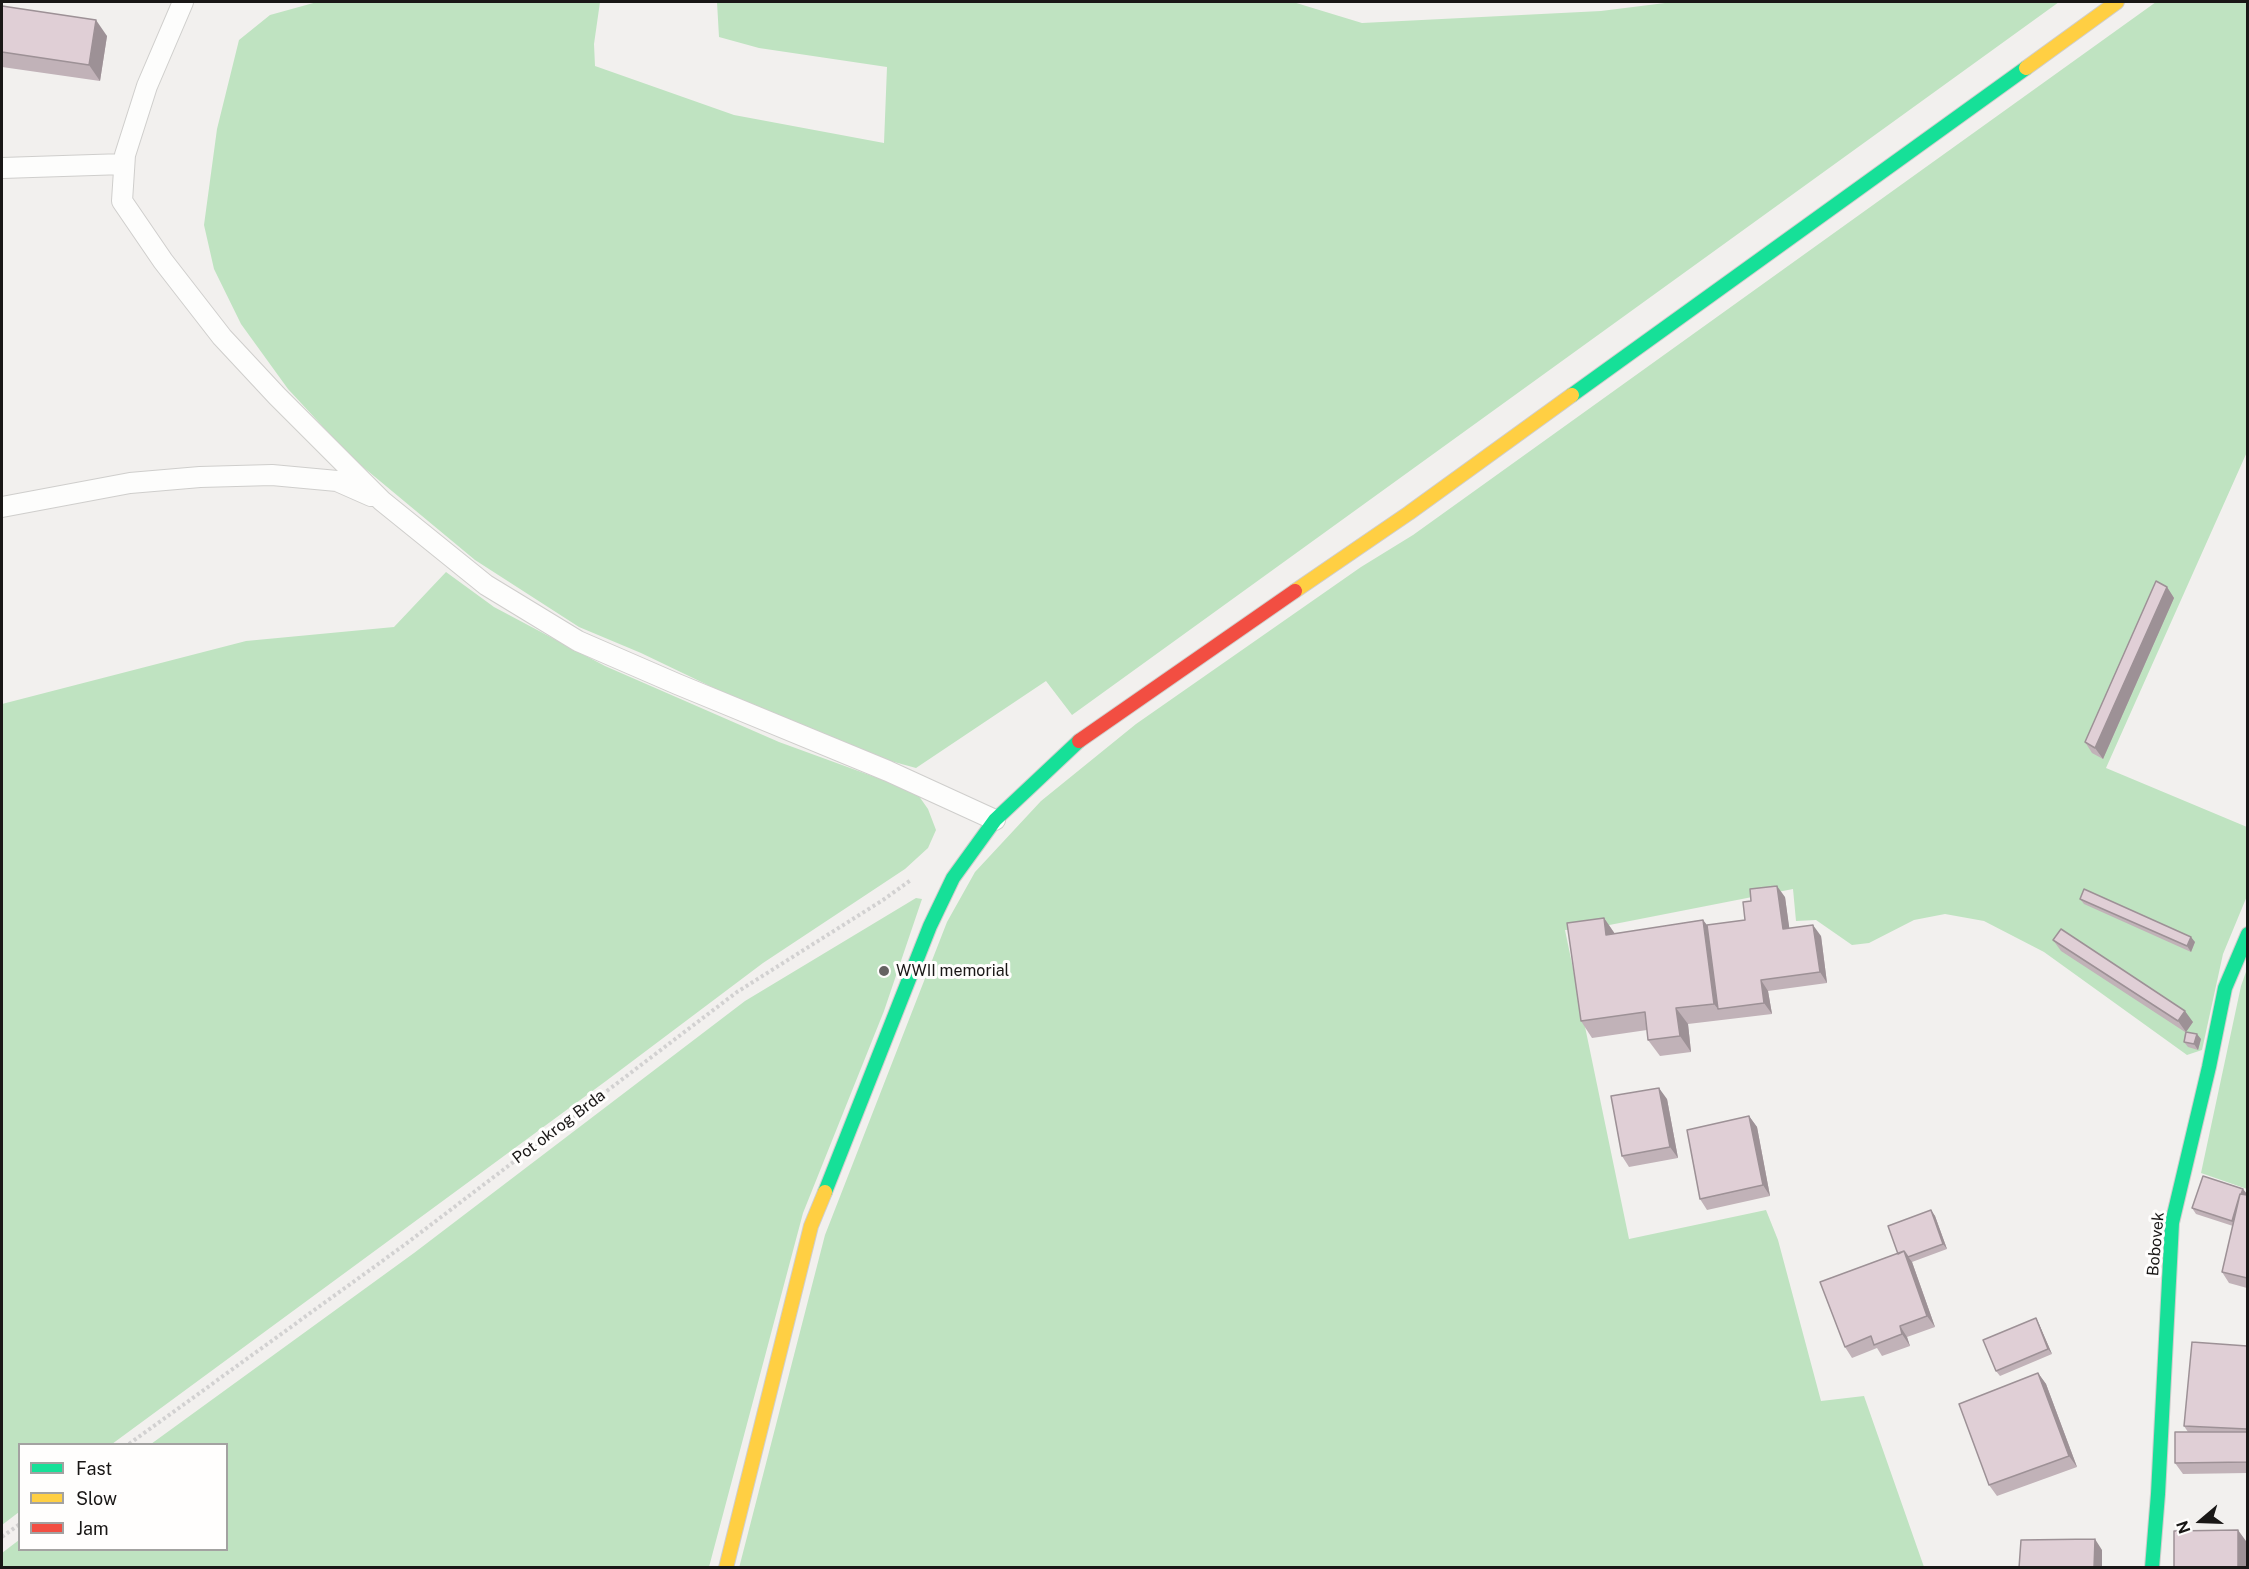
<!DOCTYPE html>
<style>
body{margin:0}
#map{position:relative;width:2249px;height:1569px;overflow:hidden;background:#f2f0ee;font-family:"Public Sans",sans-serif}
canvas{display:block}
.frame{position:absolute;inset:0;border:3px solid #191716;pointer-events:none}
.legend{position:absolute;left:18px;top:1443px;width:210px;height:108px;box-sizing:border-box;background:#fffefd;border:2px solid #a3a2a1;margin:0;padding:8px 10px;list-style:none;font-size:18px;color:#191716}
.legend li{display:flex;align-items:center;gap:12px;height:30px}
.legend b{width:30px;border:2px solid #a3a2a1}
.north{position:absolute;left:2171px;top:1491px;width:60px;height:60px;-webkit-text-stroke:4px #fffefd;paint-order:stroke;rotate:251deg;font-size:16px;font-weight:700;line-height:24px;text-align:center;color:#191716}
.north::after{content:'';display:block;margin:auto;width:21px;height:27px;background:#191716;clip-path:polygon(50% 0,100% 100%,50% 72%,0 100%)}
</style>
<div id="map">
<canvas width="2249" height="1569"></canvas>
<div class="frame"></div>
<ul class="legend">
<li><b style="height:8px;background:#16e098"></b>Fast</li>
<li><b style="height:8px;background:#ffcf43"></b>Slow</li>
<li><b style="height:8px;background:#f24e42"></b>Jam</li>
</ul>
<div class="north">N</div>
</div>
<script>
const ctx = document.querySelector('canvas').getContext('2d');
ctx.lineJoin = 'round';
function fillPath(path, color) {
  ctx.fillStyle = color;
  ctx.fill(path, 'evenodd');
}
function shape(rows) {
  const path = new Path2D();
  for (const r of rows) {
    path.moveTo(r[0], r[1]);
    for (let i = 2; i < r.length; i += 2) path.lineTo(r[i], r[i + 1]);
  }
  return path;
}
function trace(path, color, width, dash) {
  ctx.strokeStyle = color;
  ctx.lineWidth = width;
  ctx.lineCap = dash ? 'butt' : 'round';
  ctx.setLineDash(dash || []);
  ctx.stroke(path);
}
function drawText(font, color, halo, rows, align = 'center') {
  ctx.font = font + ' "Public Sans",sans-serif';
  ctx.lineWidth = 6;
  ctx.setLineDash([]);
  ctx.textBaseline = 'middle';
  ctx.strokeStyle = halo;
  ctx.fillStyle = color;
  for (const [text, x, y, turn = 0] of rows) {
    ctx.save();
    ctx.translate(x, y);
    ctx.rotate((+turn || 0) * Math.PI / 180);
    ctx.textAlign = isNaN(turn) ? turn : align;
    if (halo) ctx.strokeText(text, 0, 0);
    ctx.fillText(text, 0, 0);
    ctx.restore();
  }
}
fillPath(shape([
 [317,2,600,2,594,44,595,66,734,115,884,143,887,67,759,48,719,37,717,2,1293,2,1362,23,1601,11,1673,2,2059,2,1072,715,1046,681,916,768,887,760,716,689,641,653,579,627,475,560,351,457,288,389,241,324,214,269,204,225,217,129,239,40,270,15],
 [2156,2,2247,2,2247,452,2106,768,2247,827,2247,896,2223,954,2202,1050,2187,1055,2044,952,1984,921,1945,914,1914,920,1869,943,1852,945,1816,920,1796,921,1793,889,1589,929,1565,930,1629,1239,1766,1210,1778,1240,1821,1401,1864,1396,1924,1567,739,1568,825,1235,947,922,975,872,1041,801,1136,724,1361,567,1413,535],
 [446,572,494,607,605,666,779,742,916,792,928,809,936,830,928,848,905,869,763,963,606,1081,112,1444,20,1444,19,1512,2,1525,2,704,246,641,394,627],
 [916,898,922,899,884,1011,803,1213,709,1567,2,1568,2,1553,19,1540,20,1550,226,1550,226,1444,151,1444,414,1253,745,1001],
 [2247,969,2247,1189,2201,1173,2241,986]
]), '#bfe3c1');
const lane = shape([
 [183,2,147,86,125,155,122,201,163,261,222,337,277,396,382,501,486,585,578,641,677,684,888,771,995,820],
 [2,168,124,164],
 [2,507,130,483,200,477,272,475,337,481,371,496]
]);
const fast = shape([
 [1572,395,2026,68],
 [825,1192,930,926,953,878,995,820,1079,741],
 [2152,1568,2158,1494,2172,1223,2209,1067,2225,988,2248,934]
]);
const slow = shape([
 [2026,68,2117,2],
 [1295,591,1409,513,1572,395],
 [726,1568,811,1226,825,1192]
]);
const jam = shape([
 [1079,741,1295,591]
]);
trace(lane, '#cfcecc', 22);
trace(fast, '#cfcecc', 16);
trace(slow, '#cfcecc', 16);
trace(jam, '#cfcecc', 16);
trace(shape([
 [129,1444,403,1246,737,992,883,900,911,880],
 [2,1537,20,1524]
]), '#d2d1d1', 4, [3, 3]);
trace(lane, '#fdfdfc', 20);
trace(fast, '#16e098', 14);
trace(slow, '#ffcf43', 14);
trace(jam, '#f24e42', 14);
fillPath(shape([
 [2,6,107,36,100,81,2,67],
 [2167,587,2174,598,2103,759,2092,753,2085,742],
 [1785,897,1789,928,1821,936,1827,983,1768,991,1772,1014,1688,1024,1691,1052,1660,1056,1648,1040,1647,1030,1592,1038,1581,1021,1604,918,1615,934,1703,920,1707,925,1745,920],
 [2080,899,2195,942,2191,952,2084,904],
 [2053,940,2193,1022,2186,1032,2201,1039,2198,1050,2188,1047,2184,1042,2185,1032,2061,951],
 [1667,1099,1678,1158,1629,1167,1622,1156],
 [1749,1116,1757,1127,1770,1196,1707,1210,1700,1199],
 [2247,1194,2247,1288,2229,1283,2222,1272,2233,1226,2196,1214,2192,1208],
 [1931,1210,1935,1216,1947,1249,1912,1262,1935,1327,1907,1337,1910,1346,1882,1356,1877,1348,1852,1358,1845,1347,1898,1254],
 [2036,1318,2039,1324,2052,1354,2000,1376,1996,1371],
 [2247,1346,2247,1473,2183,1474,2175,1463,2188,1432,2184,1426],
 [2038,1373,2046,1384,2077,1467,1997,1496,1989,1485]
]), '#c1b2b8');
fillPath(shape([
 [96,20,107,36,100,81,89,65],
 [2167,587,2174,598,2103,759,2095,748],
 [1777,886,1785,897,1791,940,1783,929],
 [1604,918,1615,934,1606,935],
 [1703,920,1715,936,1718,1009,1714,1004],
 [1813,925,1821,936,1827,983,1820,972],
 [2191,937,2195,942,2191,952,2187,946],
 [1761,980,1768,991,1772,1014,1764,1003],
 [1676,1008,1688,1024,1691,1052,1680,1036],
 [2185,1011,2193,1022,2186,1032,2178,1021],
 [2197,1034,2201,1039,2198,1050,2194,1044],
 [1659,1088,1667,1099,1678,1158,1670,1147],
 [1749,1116,1757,1127,1770,1196,1763,1185],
 [2243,1189,2247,1194,2236,1227,2232,1221],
 [1931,1210,1935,1216,1947,1249,1943,1244],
 [1904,1251,1912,1262,1935,1327,1927,1316],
 [2036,1318,2039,1324,2052,1354,2048,1349],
 [1900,1326,1907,1337,1910,1346,1902,1334],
 [2038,1373,2046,1384,2077,1467,2069,1456],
 [2238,1530,2246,1541,2246,1568,2238,1568],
 [2095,1539,2102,1550,2102,1568,2094,1568]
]), '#9d9196');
const building = shape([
 [2,6,96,20,89,65,2,52,2,6],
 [2156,581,2167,587,2095,748,2085,742,2156,581],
 [1777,886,1783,929,1813,925,1820,972,1761,980,1764,1003,1718,1009,1707,925,1745,920,1743,902,1751,901,1750,889,1777,886],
 [2084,889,2191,937,2187,946,2080,899,2084,889],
 [1604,918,1606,935,1703,920,1714,1004,1676,1008,1680,1036,1648,1040,1645,1012,1581,1021,1567,923,1604,918],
 [2061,929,2185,1011,2178,1021,2053,940,2061,929],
 [2186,1032,2197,1034,2194,1044,2184,1042,2186,1032],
 [1659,1088,1670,1147,1622,1156,1611,1096,1659,1088],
 [1749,1116,1763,1185,1700,1199,1687,1130,1749,1116],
 [2203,1176,2243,1189,2241,1194,2240,1194,2232,1221,2192,1208,2203,1176],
 [2240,1194,2247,1195,2247,1278,2222,1272,2240,1194],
 [1931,1210,1943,1244,1908,1257,1904,1251,1898,1254,1888,1226,1931,1210],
 [1904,1251,1927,1316,1900,1326,1902,1334,1874,1345,1871,1336,1845,1347,1820,1282,1904,1251],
 [2036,1318,2048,1349,1996,1371,1983,1340,2036,1318],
 [2192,1342,2247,1346,2247,1429,2184,1426,2192,1342],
 [2038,1373,2069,1456,1989,1485,1959,1404,2038,1373],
 [2175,1432,2247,1432,2247,1462,2175,1463,2175,1432],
 [2238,1530,2238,1568,2174,1568,2174,1531,2238,1530],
 [2095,1539,2094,1568,2019,1568,2021,1540,2095,1539]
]);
fillPath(building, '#e0cfd6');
trace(building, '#9d9196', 1.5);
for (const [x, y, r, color] of [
 [884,971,6,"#656362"]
]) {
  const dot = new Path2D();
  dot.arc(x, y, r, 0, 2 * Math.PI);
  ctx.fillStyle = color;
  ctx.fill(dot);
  trace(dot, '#fffefd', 2);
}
drawText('16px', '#191716', '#fffefd', [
 ["WWII memorial",896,971]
], 'left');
drawText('16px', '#191716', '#fffefd', [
 ["Pot okrog Brda",559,1127,-37],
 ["Bobovek",2156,1244,-85]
]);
</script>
